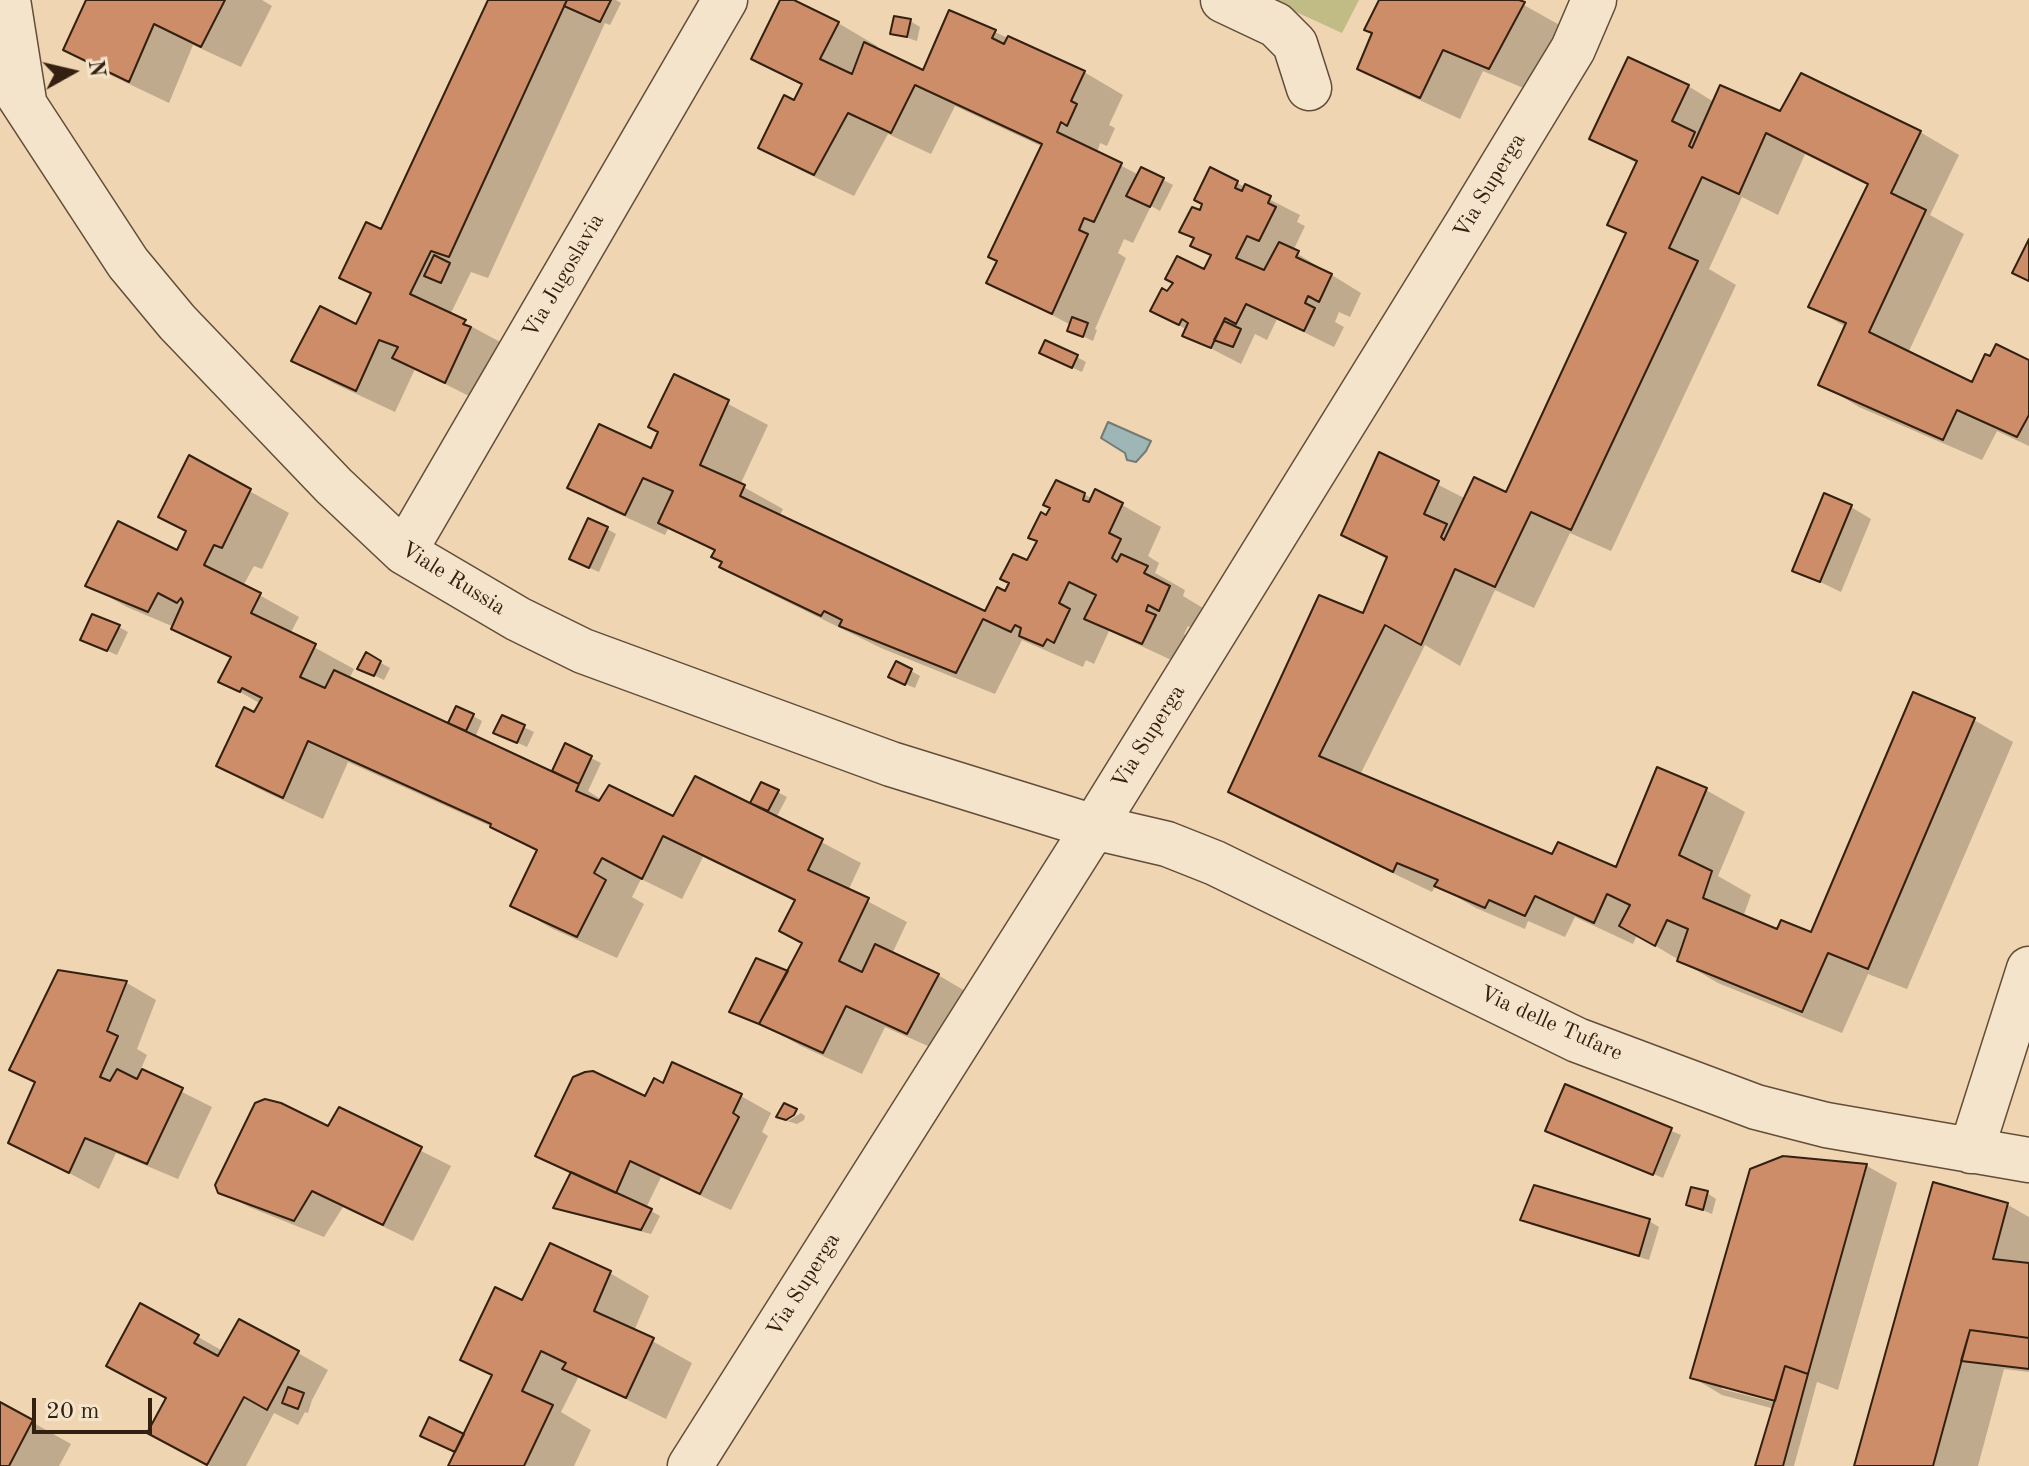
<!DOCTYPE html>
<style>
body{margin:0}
#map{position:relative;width:2029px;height:1466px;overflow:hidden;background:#efd5b1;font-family:"Old Standard TT",serif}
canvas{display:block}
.north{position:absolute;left:32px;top:32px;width:80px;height:80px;-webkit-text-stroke:6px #f5e4cc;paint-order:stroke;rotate:82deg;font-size:22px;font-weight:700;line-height:32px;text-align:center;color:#332011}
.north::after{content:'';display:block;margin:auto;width:28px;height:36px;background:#332011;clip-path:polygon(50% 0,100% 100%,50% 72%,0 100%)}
.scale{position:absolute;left:32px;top:1398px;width:120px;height:36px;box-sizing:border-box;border:4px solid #332011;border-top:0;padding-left:10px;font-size:24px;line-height:28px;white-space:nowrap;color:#332011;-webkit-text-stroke:6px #f5e4cc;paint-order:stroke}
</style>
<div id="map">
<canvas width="2029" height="1466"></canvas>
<div class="north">N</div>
<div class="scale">20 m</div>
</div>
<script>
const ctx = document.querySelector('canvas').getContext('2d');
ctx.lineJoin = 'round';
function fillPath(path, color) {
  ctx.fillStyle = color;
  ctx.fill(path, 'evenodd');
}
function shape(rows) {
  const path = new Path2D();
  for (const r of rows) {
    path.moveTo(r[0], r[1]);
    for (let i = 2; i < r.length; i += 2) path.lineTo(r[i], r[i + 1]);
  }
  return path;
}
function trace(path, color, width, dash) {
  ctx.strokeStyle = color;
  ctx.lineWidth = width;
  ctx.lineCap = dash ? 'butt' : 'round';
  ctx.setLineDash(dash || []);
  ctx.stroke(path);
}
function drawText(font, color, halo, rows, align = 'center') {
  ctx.font = font + ' "Old Standard TT",serif';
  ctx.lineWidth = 6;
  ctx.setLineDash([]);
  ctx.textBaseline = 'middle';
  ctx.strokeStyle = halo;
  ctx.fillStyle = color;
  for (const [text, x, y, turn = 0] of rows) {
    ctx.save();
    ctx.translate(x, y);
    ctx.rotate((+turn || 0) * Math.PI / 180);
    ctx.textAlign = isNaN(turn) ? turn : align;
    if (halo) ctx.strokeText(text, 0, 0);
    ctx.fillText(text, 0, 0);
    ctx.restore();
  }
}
fillPath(shape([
 [1270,0,1359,0,1342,33]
]), '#c1bb86');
const water = shape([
 [1108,422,1151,441,1146,451,1136,462,1127,460,1125,453,1101,438,1108,422]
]);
fillPath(water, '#9fb6b7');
trace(water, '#747a75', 2);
fillPath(shape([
 [89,0,262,0,272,6,241,67,193,45,169,103,104,72,65,50],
 [490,0,616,0,621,3,610,25,605,23,488,278,471,272,450,315,504,344,485,404,415,369,395,412,333,383,294,360,356,326,373,295,342,277,382,231],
 [782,0,789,0,838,23,877,46,875,49,924,72,950,12,1084,72,1123,95,1109,125,1115,128,1107,146,1100,143,1097,153,1139,175,1142,169,1173,185,1160,211,1151,206,1133,243,1124,239,1118,253,1126,258,1095,329,1097,330,1093,341,1069,330,1071,325,989,282,1043,147,955,106,931,154,888,134,854,196,800,170,761,147,803,86,754,58],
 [1382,0,1515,0,1563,27,1528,90,1483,71,1460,119,1398,90,1359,68,1375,33],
 [910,21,920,27,917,41,892,33],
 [1688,86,1714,102,1781,114,1920,132,1959,155,1930,215,1964,234,1908,353,1973,385,2029,363,2029,446,1997,431,1982,460,1859,407,1821,384,1846,327,1810,306,1869,186,1805,154,1778,215,1742,197,1709,269,1736,285,1611,551,1570,533,1534,608,1495,590,1460,666,1425,645,1360,775,1553,856,1617,869,1706,790,1745,812,1718,876,1751,895,1743,917,1778,932,1812,934,1974,720,2013,742,1907,989,1868,974,1842,1033,1718,983,1637,935,1633,944,1575,917,1565,937,1528,921,1525,929,1476,908,1436,885,1432,892,1270,814,1231,791,1364,616,1388,560,1343,534,1380,455,1466,499,1507,495,1628,235,1609,224,1638,164,1591,138],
 [1237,183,1300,215,1297,222,1305,226,1293,251,1361,293,1350,317,1339,312,1335,322,1344,327,1334,347,1277,319,1267,340,1255,334,1241,364,1185,335,1187,330,1153,310,1168,294,1205,271,1212,257,1193,245,1195,240,1181,232],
 [1077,357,1086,362,1082,372,1051,358],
 [675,376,768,425,740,485,783,509,779,517,986,613,1006,593,1028,562,1047,518,1084,494,1093,499,1096,492,1122,505,1161,527,1148,556,1159,563,1155,573,1185,590,1183,596,1208,611,1198,632,1188,626,1184,634,1194,640,1182,665,1109,631,1094,664,1086,660,1083,667,1022,640,995,694,881,648,761,589,722,567,724,563,716,552,669,527,665,535,608,509,569,487,652,451,660,431],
 [190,458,289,513,262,569,254,566,243,586,299,617,290,634,354,669,349,679,457,729,473,716,482,721,475,738,561,778,566,746,591,758,601,763,588,791,602,800,674,819,759,809,762,784,787,797,776,818,861,863,848,891,907,922,892,954,938,975,977,998,946,1054,885,1027,862,1074,801,1046,771,1029,788,974,805,944,796,902,703,857,682,899,641,879,632,897,644,904,617,958,551,928,512,905,538,852,499,830,348,762,323,819,257,788,218,765,261,704,221,681,232,659,174,627,127,607,88,585,178,553,188,532],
 [1851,507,1871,519,1841,592,1795,570],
 [607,529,616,534,599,572,580,564],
 [119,627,128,632,117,655,83,640],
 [367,655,390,668,384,680,369,673],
 [911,671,920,676,915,688,900,682],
 [502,717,534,732,527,747,505,737],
 [59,973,127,983,156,1000,137,1049,147,1055,140,1071,212,1107,178,1179,116,1153,99,1189,11,1142,36,1084,12,1069],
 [673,1065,741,1096,771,1113,762,1132,768,1136,731,1210,661,1177,646,1208,660,1216,651,1234,565,1212,556,1207,572,1174,538,1155,646,1099,664,1086],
 [1566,1087,1681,1135,1663,1178,1547,1130],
 [785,1105,797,1111,788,1116,788,1121,801,1113,805,1116,804,1120,797,1124,787,1121,778,1116],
 [340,1110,451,1166,413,1241,343,1207,324,1237,249,1207,218,1190,329,1129],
 [1784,1158,1867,1166,1897,1183,1838,1390,1817,1382,1794,1466,1758,1466,1775,1409,1722,1395,1692,1377],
 [1722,1385,1785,1402,1784,1405,1722,1389],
 [1935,1185,2008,1205,2029,1217,2029,1372,2004,1369,1978,1466,1856,1466],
 [1535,1188,1649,1221,1659,1227,1649,1260,1532,1225,1522,1219],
 [1707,1193,1716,1199,1712,1214,1688,1204],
 [610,1273,649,1296,634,1331,692,1363,666,1419,579,1376,561,1412,591,1430,574,1466,451,1466,494,1377,463,1359,523,1303],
 [198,1337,223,1351,298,1353,328,1370,312,1400,308,1413,305,1412,298,1425,274,1413,246,1466,210,1466,180,1449,168,1398,109,1365],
 [0,1404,71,1444,59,1466,0,1466]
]), '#0003');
const building = shape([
 [86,0,225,0,201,47,154,24,129,82,63,50,86,0],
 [488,0,567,0,449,257,431,251,410,294,466,320,463,324,471,327,445,383,392,358,398,347,379,340,356,391,291,361,320,306,356,324,371,293,339,278,366,222,381,229,488,0],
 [567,0,611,0,600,22,564,6,567,0],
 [780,0,794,0,839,22,820,59,852,74,864,42,923,70,949,10,996,30,992,38,1004,44,1008,36,1085,71,1071,101,1077,104,1067,126,1061,122,1057,132,1122,163,1094,222,1084,218,1079,230,1088,234,1052,314,986,283,997,261,988,257,1042,144,915,85,891,133,848,113,814,175,758,148,784,95,794,100,802,84,751,59,780,0],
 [1379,0,1519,0,1525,2,1489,69,1443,50,1420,98,1357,69,1372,33,1364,30,1379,0],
 [894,16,911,19,907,37,890,34,894,16],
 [1628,57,1689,85,1672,121,1695,132,1689,146,1692,148,1720,85,1780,111,1801,73,1921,131,1891,193,1926,210,1869,332,1972,382,1985,354,1990,356,1996,344,2029,360,2029,415,2017,437,1957,410,1943,440,1818,385,1846,323,1808,307,1868,184,1766,133,1739,194,1702,177,1669,248,1698,261,1571,530,1531,512,1495,587,1455,569,1421,645,1385,625,1319,756,1552,854,1558,842,1616,867,1657,767,1707,788,1679,855,1712,871,1703,898,1777,929,1781,920,1811,932,1913,692,1975,718,1868,969,1828,953,1802,1012,1677,961,1688,929,1667,920,1655,946,1619,926,1630,905,1607,894,1594,923,1535,896,1525,916,1489,900,1485,908,1434,886,1438,880,1397,863,1393,872,1228,792,1319,595,1363,613,1387,557,1341,535,1379,452,1439,481,1424,514,1447,524,1441,537,1444,540,1474,477,1506,492,1626,233,1607,225,1637,161,1589,139,1628,57],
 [1141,167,1164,178,1150,207,1126,196,1141,167],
 [1210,167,1238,181,1235,188,1242,191,1245,184,1271,196,1268,203,1276,207,1259,241,1247,236,1236,258,1264,270,1279,242,1299,251,1296,257,1332,274,1319,302,1308,296,1305,303,1315,308,1304,331,1246,304,1236,324,1225,318,1211,348,1182,336,1188,323,1182,319,1179,325,1150,311,1162,288,1167,291,1173,283,1165,279,1177,256,1204,269,1211,255,1190,246,1194,238,1179,232,1192,207,1200,210,1202,204,1194,200,1210,167],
 [2029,239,2029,281,2012,273,2029,239],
 [434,255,450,263,441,283,424,276,434,255],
 [1072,317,1088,323,1083,337,1067,331,1072,317],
 [1224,321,1241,329,1233,347,1214,340,1224,321],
 [1045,340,1078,355,1072,368,1039,353,1045,340],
 [674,374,729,400,700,465,745,485,740,496,985,611,997,587,1005,591,1009,583,1000,579,1013,554,1027,560,1037,541,1028,538,1041,512,1046,515,1050,508,1043,505,1056,480,1085,493,1083,500,1089,502,1095,489,1123,503,1109,533,1121,539,1112,558,1117,562,1121,554,1148,566,1144,573,1170,586,1159,611,1148,605,1146,611,1156,615,1142,644,1084,619,1096,595,1069,582,1059,603,1070,609,1054,643,1047,639,1043,646,1019,636,1021,628,1015,625,1011,632,983,619,956,673,839,626,842,620,824,611,821,616,719,567,722,562,711,557,715,550,658,523,673,491,643,478,625,515,567,488,599,424,651,448,658,432,648,427,674,374],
 [189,455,251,489,222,548,214,545,204,565,261,593,251,613,316,644,300,677,325,688,334,670,579,784,576,791,599,801,609,785,673,816,695,776,823,839,808,870,869,898,839,961,862,972,875,944,939,974,907,1034,846,1006,823,1053,759,1024,802,943,779,931,795,900,663,836,642,879,602,858,594,873,606,880,577,937,510,906,537,850,490,827,491,824,308,741,283,798,216,766,244,707,254,712,262,698,242,688,240,692,218,682,231,657,171,629,183,602,181,598,177,603,158,593,148,612,85,586,118,521,177,550,186,531,158,517,189,455],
 [1824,493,1852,505,1820,582,1792,571,1824,493],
 [588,518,608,527,589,568,569,559,588,518],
 [92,614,120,625,107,651,80,640,92,614],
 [366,652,381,661,374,676,357,669,366,652],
 [896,661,912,669,905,685,888,677,896,661],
 [456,706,474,714,466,731,448,723,456,706],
 [502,715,525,725,517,743,493,733,502,715],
 [565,743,592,756,579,784,552,771,565,743],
 [761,782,779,790,768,811,750,803,761,782],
 [756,958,788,971,759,1024,729,1012,756,958],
 [58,970,127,981,107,1031,118,1036,100,1077,110,1081,117,1069,137,1079,142,1069,183,1088,147,1164,85,1138,69,1173,8,1143,35,1082,9,1070,58,970],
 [672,1062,742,1094,733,1113,739,1117,700,1194,630,1161,616,1193,535,1156,573,1077,585,1072,593,1071,645,1096,654,1078,663,1083,672,1062],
 [1565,1084,1672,1128,1653,1175,1545,1131,1565,1084],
 [265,1099,281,1103,328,1126,339,1107,422,1147,383,1225,312,1191,294,1221,218,1193,215,1185,255,1103,265,1099],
 [784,1103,797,1109,794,1115,786,1120,776,1117,784,1103],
 [1783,1156,1867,1164,1808,1374,1785,1366,1775,1401,1690,1378,1750,1169,1783,1156],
 [571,1172,652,1209,641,1230,553,1208,571,1172],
 [1933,1182,2008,1203,1993,1259,2029,1263,2029,1338,1970,1330,1933,1466,1854,1466,1933,1182],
 [1534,1185,1650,1219,1639,1256,1520,1220,1534,1185],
 [1691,1187,1708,1191,1703,1210,1686,1205,1691,1187],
 [550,1243,611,1271,594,1311,654,1338,626,1398,562,1369,566,1363,541,1351,522,1391,553,1405,524,1466,448,1466,492,1375,460,1360,495,1287,522,1300,550,1243],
 [140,1303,199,1335,194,1343,218,1356,239,1319,299,1351,267,1410,244,1397,207,1465,147,1433,166,1398,106,1366,140,1303],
 [1970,1330,2029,1338,2029,1369,1961,1361,1970,1330],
 [1785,1366,1808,1374,1783,1466,1755,1466,1785,1366],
 [288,1387,304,1393,298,1409,282,1403,288,1387],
 [0,1402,33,1420,9,1466,0,1466,0,1402],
 [429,1417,464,1434,455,1452,420,1436,429,1417]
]);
fillPath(building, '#ce8d69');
trace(building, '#332011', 2);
const minor = shape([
 [8,0,24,101],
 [1223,0,1276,25,1295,44,1309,88],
 [0,67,128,263,177,322,334,486,404,552,518,619,583,651,891,764,1094,827,1167,844,1215,863,1577,1040,1756,1107,1826,1125,2029,1160],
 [404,552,725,0],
 [1971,1151,2029,969],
 [690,1466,1094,827,1468,222,1573,49,1594,0]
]);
trace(minor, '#624d39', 47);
trace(minor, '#f5e4cc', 44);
drawText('22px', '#332011', '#f5e4cc', [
 ["Via Superga",1490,186,-59],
 ["Via Jugoslavia",564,276,-60],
 ["Viale Russia",453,579,32],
 ["Via Superga",1149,737,-58],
 ["Via delle Tufare",1551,1024,24],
 ["Via Superga",804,1285,-58]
]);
</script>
